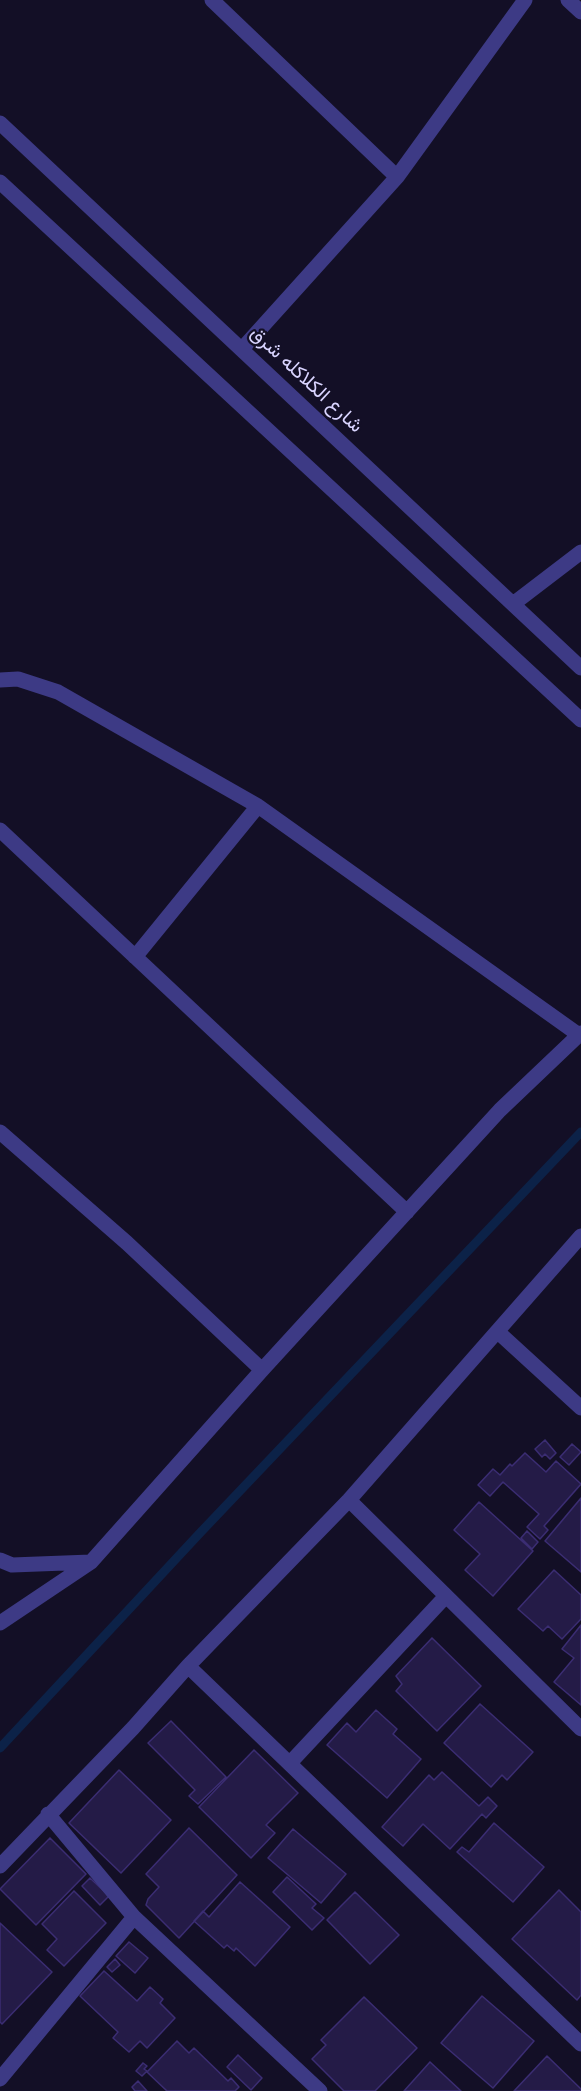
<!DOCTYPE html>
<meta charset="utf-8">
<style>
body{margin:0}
canvas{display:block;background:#130f26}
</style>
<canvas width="581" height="2091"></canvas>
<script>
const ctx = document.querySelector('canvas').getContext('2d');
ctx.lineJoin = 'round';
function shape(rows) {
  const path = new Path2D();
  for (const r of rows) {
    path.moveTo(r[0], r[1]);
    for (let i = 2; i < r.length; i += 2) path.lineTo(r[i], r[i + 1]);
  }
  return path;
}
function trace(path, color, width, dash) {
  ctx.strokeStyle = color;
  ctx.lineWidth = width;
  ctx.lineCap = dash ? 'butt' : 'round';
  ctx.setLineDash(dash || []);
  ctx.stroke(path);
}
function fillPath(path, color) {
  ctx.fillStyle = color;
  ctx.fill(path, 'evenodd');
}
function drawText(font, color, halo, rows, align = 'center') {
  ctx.font = font + ' "Varela Round",Vazirmatn,sans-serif';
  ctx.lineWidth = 4.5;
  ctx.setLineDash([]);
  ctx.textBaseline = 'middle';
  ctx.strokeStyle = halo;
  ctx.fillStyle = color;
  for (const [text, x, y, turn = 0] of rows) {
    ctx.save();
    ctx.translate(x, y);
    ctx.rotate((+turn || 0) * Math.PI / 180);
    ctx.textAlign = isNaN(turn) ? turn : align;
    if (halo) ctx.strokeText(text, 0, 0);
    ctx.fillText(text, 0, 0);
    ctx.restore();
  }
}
trace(shape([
 [0,1748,199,1534,581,1132]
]), '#0c2248', 9);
const building = shape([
 [545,1440,556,1453,550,1459,545,1454,542,1457,535,1449,545,1440],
 [572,1444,581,1452,569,1465,560,1457,572,1444],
 [525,1453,546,1472,556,1461,581,1484,544,1526,548,1530,540,1539,527,1527,539,1514,503,1482,490,1496,478,1485,493,1469,500,1475,510,1464,512,1466,525,1453],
 [581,1498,581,1572,545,1541,581,1498],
 [479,1502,533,1551,493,1596,465,1570,480,1554,454,1530,479,1502],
 [527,1531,538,1542,532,1549,521,1538,527,1531],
 [554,1570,581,1595,581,1619,562,1639,548,1626,543,1631,518,1609,554,1570],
 [581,1625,581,1705,554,1682,574,1658,562,1649,581,1625],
 [432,1638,481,1686,437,1731,396,1691,402,1684,396,1676,432,1638],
 [480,1704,533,1752,507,1780,502,1775,491,1787,444,1743,480,1704],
 [376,1710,397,1729,393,1734,421,1759,387,1798,327,1745,347,1723,356,1732,376,1710],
 [171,1721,226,1777,198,1804,189,1796,195,1790,148,1743,171,1721],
 [254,1750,298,1793,266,1825,275,1833,251,1858,199,1807,254,1750],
 [119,1770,171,1820,121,1873,69,1823,119,1770],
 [442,1772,479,1806,488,1797,497,1806,486,1818,482,1814,450,1849,423,1824,403,1846,382,1827,429,1775,434,1780,442,1772],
 [494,1823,544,1867,513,1902,457,1852,462,1847,469,1852,494,1823],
 [189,1828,237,1875,179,1938,146,1905,148,1899,159,1887,146,1874,189,1828],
 [293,1829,346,1874,321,1903,268,1858,293,1829],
 [50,1838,86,1874,36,1925,0,1889,50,1838],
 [287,1877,316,1904,312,1908,324,1918,312,1930,273,1892,287,1877],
 [90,1878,109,1896,100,1905,82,1886,90,1878],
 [240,1882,290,1927,255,1966,236,1948,234,1951,227,1945,224,1948,194,1921,203,1911,209,1917,240,1882],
 [559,1890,581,1912,581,1995,577,2000,512,1939,559,1890],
 [74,1891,106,1923,64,1966,47,1950,57,1939,42,1924,74,1891],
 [355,1892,399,1935,370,1964,327,1920,355,1892],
 [0,1923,52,1972,2,2024,0,2022,0,1923],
 [129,1942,148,1958,135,1973,116,1956,129,1942],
 [115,1959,120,1965,112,1972,107,1967,115,1959],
 [104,1971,137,2001,150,1987,163,1999,160,2003,175,2018,147,2048,140,2041,129,2052,113,2038,118,2032,80,1996,104,1971],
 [482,1996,534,2041,493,2088,441,2043,482,1996],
 [364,1997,417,2048,375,2091,344,2091,312,2059,326,2045,321,2040,364,1997],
 [177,2041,189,2053,194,2048,228,2081,231,2078,239,2087,235,2091,167,2091,147,2072,177,2041],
 [238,2055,262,2078,251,2090,227,2067,238,2055],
 [547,2056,581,2089,581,2091,514,2091,547,2056],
 [430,2062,461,2091,404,2091,430,2062],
 [143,2063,147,2066,144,2069,147,2071,142,2076,136,2071,143,2063],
 [138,2081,147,2091,135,2091,132,2087,138,2081]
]);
fillPath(building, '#241b47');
trace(building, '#3b2d73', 1.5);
trace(shape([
 [212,0,397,177],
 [568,0,581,12],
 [0,123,581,668],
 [0,182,581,720],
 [242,349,397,177,525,0],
 [513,604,581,552],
 [0,680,18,679,58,692,258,806,579,1035],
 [0,830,407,1212],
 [135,957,258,806],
 [0,1132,127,1243,262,1370],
 [498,1332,581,1408],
 [349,1500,581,1729],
 [0,1560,12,1565,91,1562],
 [0,1623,91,1562,262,1370,500,1110,581,1033],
 [188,1666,581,2044],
 [290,1763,446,1596],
 [48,1814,134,1917,320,2091],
 [0,1866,133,1728,188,1666,349,1500,581,1236],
 [0,2079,134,1917]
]), '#3d3a85', 15);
drawText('20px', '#d9d4ff', '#130f26', [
 ["شارع الكلاكله شرق",306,380,43]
]);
</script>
